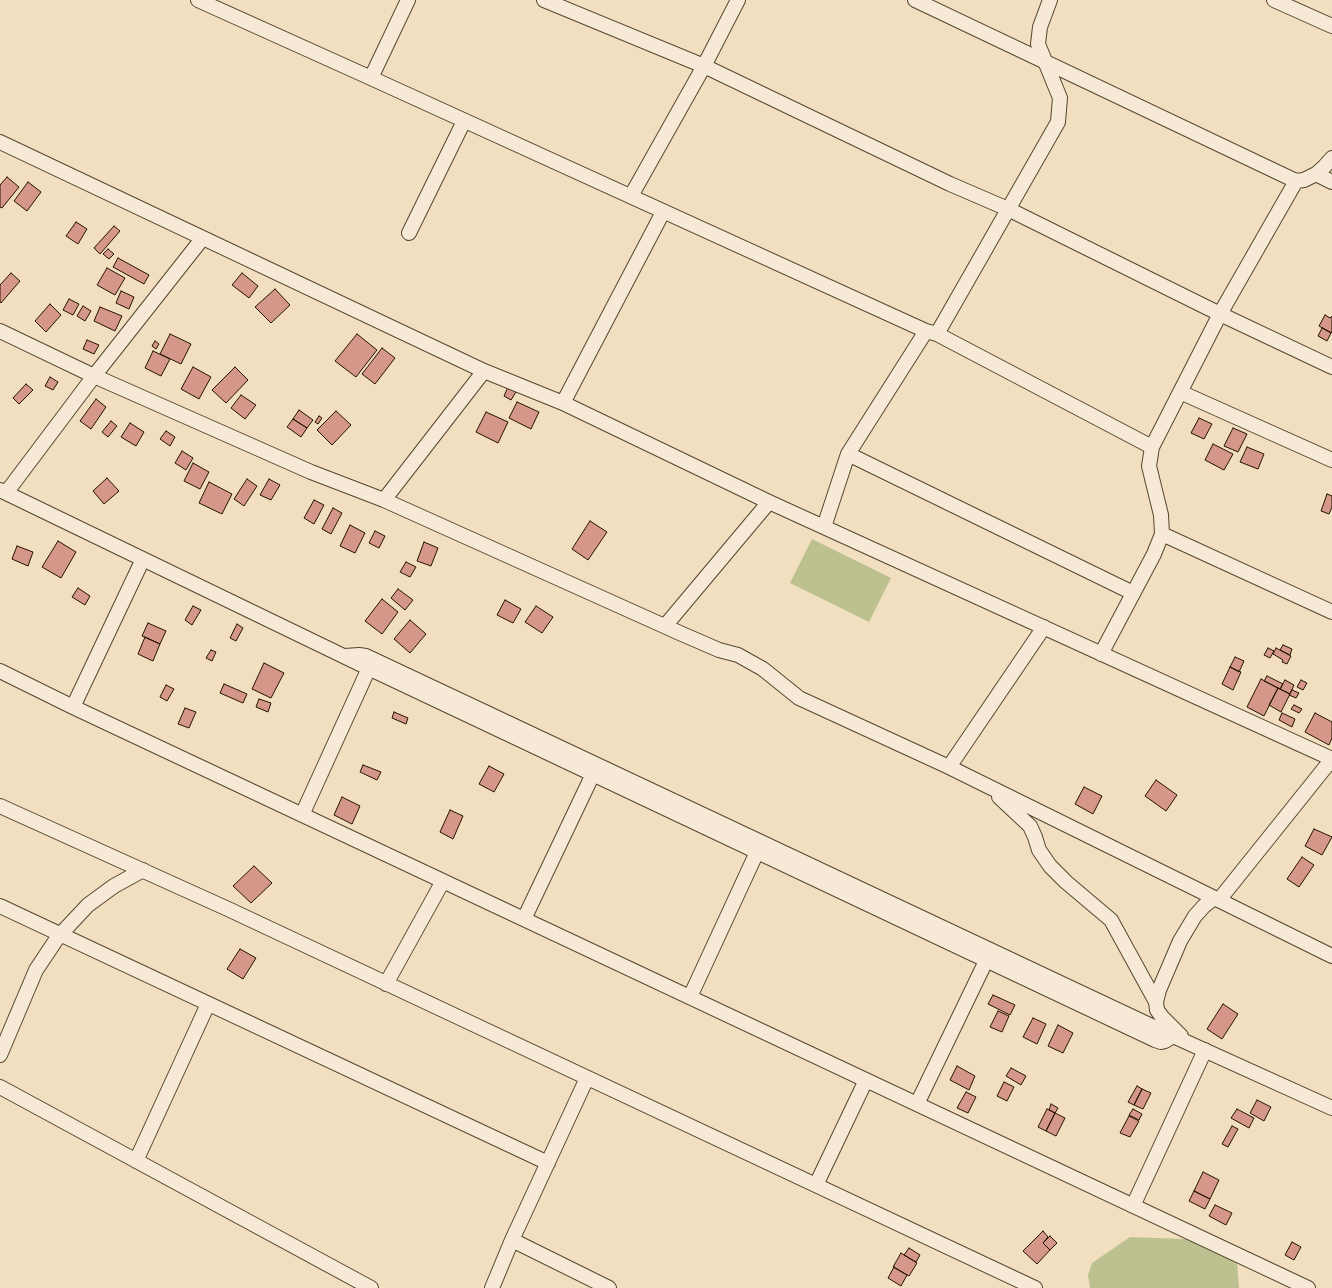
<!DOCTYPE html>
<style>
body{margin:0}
canvas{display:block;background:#f1dfc0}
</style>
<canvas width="1332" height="1288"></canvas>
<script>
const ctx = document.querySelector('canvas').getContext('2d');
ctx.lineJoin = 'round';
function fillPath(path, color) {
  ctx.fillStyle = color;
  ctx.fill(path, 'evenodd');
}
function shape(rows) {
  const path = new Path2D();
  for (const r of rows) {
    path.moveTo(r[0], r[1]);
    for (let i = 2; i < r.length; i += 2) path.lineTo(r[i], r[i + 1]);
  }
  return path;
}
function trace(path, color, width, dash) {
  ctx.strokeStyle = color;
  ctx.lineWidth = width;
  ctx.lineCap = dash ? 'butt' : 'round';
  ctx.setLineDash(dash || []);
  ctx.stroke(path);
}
fillPath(shape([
 [812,539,891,578,869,622,790,583],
 [1130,1237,1185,1239,1218,1249,1237,1262,1239,1288,1090,1288,1088,1275,1092,1263]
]), '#bdc190');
const building = shape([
 [7,177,19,187,2,208,0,207,0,185,7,177],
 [28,182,41,192,27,211,14,201,28,182],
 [76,222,87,229,78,244,66,236,76,222],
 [114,226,120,231,100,254,94,248,114,226],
 [108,249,114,254,109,259,103,254,108,249],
 [118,258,149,275,144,284,113,267,118,258],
 [107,268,125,278,115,295,97,285,107,268],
 [11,273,20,281,1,303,0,302,0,285,11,273],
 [242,273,258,286,249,298,232,285,242,273],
 [275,289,290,305,271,323,255,307,275,289],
 [121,291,134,297,129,309,116,303,121,291],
 [69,299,79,304,73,315,63,310,69,299],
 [50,304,61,315,46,332,35,321,50,304],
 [83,306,91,311,85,321,77,316,83,306],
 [100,307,122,316,115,331,94,321,100,307],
 [1325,315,1330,318,1332,316,1332,333,1319,326,1325,315],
 [1322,328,1331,333,1327,341,1318,336,1322,328],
 [170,334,191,344,181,364,160,354,170,334],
 [357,334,377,350,356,377,335,361,357,334],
 [87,340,99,345,94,354,83,349,87,340],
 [155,341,159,344,156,349,152,346,155,341],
 [382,348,395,358,375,384,362,374,382,348],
 [153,351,170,359,161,376,145,368,153,351],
 [193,367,211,377,199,399,181,389,193,367],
 [235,367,248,380,226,403,212,390,235,367],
 [50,377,58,382,53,390,45,386,50,377],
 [26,384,33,390,19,404,13,398,26,384],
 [508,387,516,392,511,400,504,396,508,387],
 [241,395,256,405,245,419,231,408,241,395],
 [96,399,106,407,91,429,80,421,96,399],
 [517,402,539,412,531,429,509,418,517,402],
 [299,410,313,420,307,428,293,419,299,410],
 [336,411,351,425,332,445,317,430,336,411],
 [486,412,508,422,498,443,476,432,486,412],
 [319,416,322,418,318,424,315,422,319,416],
 [1199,418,1212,424,1204,439,1191,433,1199,418],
 [293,419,307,428,301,437,287,427,293,419],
 [111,421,117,426,108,437,102,432,111,421],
 [130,423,144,432,136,446,121,437,130,423],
 [1233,428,1247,434,1238,452,1224,446,1233,428],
 [166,431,175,437,170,446,160,439,166,431],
 [1213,444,1233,454,1224,470,1205,460,1213,444],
 [1247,447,1264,454,1258,469,1240,462,1247,447],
 [182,451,193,458,186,470,175,463,182,451],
 [193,463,209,472,200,489,184,481,193,463],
 [107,478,119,491,104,504,93,491,107,478],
 [247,479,257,486,244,506,234,499,247,479],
 [269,479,280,485,271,500,260,495,269,479],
 [209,482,232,494,222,514,199,503,209,482],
 [1327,494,1332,496,1332,507,1329,514,1321,511,1327,494],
 [314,500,324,505,314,524,304,518,314,500],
 [333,508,342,513,331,534,322,529,333,508],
 [590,521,607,532,588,560,572,549,590,521],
 [350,525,365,533,355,553,340,546,350,525],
 [375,531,385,536,379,548,369,543,375,531],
 [58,541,76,552,61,578,42,567,58,541],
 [424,542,438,548,431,566,417,561,424,542],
 [17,546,33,552,28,566,12,559,17,546],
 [406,562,416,567,410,577,400,572,406,562],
 [78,588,90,596,85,605,72,597,78,588],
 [398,589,413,600,405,610,391,598,398,589],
 [382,599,398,612,382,634,365,621,382,599],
 [505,600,521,609,513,623,497,615,505,600],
 [193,606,201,610,192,625,185,620,193,606],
 [536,606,553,617,542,633,525,622,536,606],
 [410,620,426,634,410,653,394,639,410,620],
 [148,623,166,631,160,644,142,636,148,623],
 [237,624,243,628,236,641,230,638,237,624],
 [145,637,160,644,153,661,138,654,145,637],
 [1283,645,1292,649,1290,655,1280,650,1283,645],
 [1268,648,1274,651,1270,658,1264,655,1268,648],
 [1276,648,1291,656,1287,664,1282,662,1283,660,1273,654,1276,648],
 [211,650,216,652,212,661,206,658,211,650],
 [1235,657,1244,661,1239,672,1230,667,1235,657],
 [264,663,284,673,271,698,252,689,264,663],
 [1230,667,1241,672,1233,690,1222,684,1230,667],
 [1267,676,1283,684,1280,689,1264,681,1267,676],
 [1261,679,1278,688,1264,716,1247,707,1261,679],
 [1285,680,1294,685,1290,694,1280,689,1285,680],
 [1301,680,1307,683,1303,690,1297,687,1301,680],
 [224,684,247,694,243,703,220,693,224,684],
 [166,685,174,689,167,701,160,697,166,685],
 [1278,688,1290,694,1281,712,1269,705,1278,688],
 [1292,690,1299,693,1296,698,1289,695,1292,690],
 [259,699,271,703,268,712,256,707,259,699],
 [1294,705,1302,709,1299,713,1291,709,1294,705],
 [185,708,196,712,189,728,178,724,185,708],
 [394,712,408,718,406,724,392,718,394,712],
 [1282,713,1295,719,1292,727,1279,720,1282,713],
 [1315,713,1332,722,1332,738,1329,745,1305,732,1315,713],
 [363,765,381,772,377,780,360,772,363,765],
 [489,766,504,774,494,792,479,784,489,766],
 [1156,780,1177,795,1166,811,1145,796,1156,780],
 [1084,787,1102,796,1093,814,1075,804,1084,787],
 [342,797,360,806,352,824,334,815,342,797],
 [450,810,463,816,453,839,440,832,450,810],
 [1314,829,1332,837,1322,855,1305,846,1314,829],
 [1302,857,1314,865,1299,887,1287,879,1302,857],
 [254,866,272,883,251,903,233,886,254,866],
 [240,949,256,958,243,979,227,969,240,949],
 [993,995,1015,1005,1010,1015,988,1004,993,995],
 [1223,1004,1238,1014,1222,1039,1207,1029,1223,1004],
 [998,1011,1009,1016,1002,1032,990,1027,998,1011],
 [1033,1018,1046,1024,1037,1044,1023,1037,1033,1018],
 [1058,1025,1073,1033,1063,1053,1048,1046,1058,1025],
 [957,1066,975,1076,969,1090,950,1080,957,1066],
 [1011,1068,1026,1076,1021,1085,1006,1076,1011,1068],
 [1004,1082,1014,1087,1007,1101,997,1096,1004,1082],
 [1137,1086,1142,1089,1134,1105,1128,1102,1137,1086],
 [1142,1089,1151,1093,1143,1109,1134,1105,1142,1089],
 [966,1092,976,1097,968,1113,957,1108,966,1092],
 [1257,1100,1271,1107,1264,1121,1250,1113,1257,1100],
 [1051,1104,1058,1108,1055,1113,1049,1110,1051,1104],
 [1047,1109,1055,1113,1046,1131,1038,1127,1047,1109],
 [1133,1109,1142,1114,1139,1120,1129,1115,1133,1109],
 [1237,1109,1254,1118,1249,1128,1231,1118,1237,1109],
 [1055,1113,1065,1118,1056,1136,1046,1131,1055,1113],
 [1129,1116,1139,1121,1130,1137,1120,1133,1129,1116],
 [1232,1126,1238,1129,1228,1147,1222,1144,1232,1126],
 [1203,1172,1219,1180,1210,1199,1194,1191,1203,1172],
 [1194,1191,1210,1199,1205,1209,1189,1201,1194,1191],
 [1215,1205,1232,1213,1226,1225,1209,1216,1215,1205],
 [1043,1231,1048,1237,1043,1243,1050,1250,1037,1264,1023,1251,1043,1231],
 [1050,1236,1057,1243,1050,1250,1043,1243,1050,1236],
 [1292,1242,1301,1247,1294,1260,1285,1255,1292,1242],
 [909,1248,920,1255,916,1262,904,1255,909,1248],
 [901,1253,917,1263,909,1276,893,1267,901,1253],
 [894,1267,907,1275,901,1286,888,1278,894,1267]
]);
fillPath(building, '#d6978b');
trace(building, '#241300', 1);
const minor = shape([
 [198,0,371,78,926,331,937,334,1152,447],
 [544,0,704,66,950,184,1008,209,1220,314,1332,367],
 [915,0,1296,181],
 [1274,0,1332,26],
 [371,78,408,0],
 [0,142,484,371,563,403,769,502,1332,759],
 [1316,174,1332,182],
 [631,196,704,66,738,0],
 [409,233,464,121],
 [0,331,94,376,311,472,384,500,682,634,719,650,738,655,763,669,799,698,949,767,1332,956],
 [937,334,1058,122,1060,98,1038,44,1040,27,1050,0],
 [1180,392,1332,460],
 [563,403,663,212],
 [848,454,1133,593],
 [0,490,362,665,1155,1040,1161,1042,1165,1041,1173,1036],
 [6,493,94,376,202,239],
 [384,500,484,371],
 [824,527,848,454,926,331],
 [1162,534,1332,612],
 [665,626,769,502],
 [1101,654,1154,554,1162,534,1161,515,1149,466,1152,447,1220,314,1296,181,1304,180,1316,174,1324,167,1332,158],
 [345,656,359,655,366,656,1173,1036,1332,1108],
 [0,671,73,707,1308,1288],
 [73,707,143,559],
 [949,767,1044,627],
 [999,797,1030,826,1035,837,1039,850,1050,866,1066,882,1111,920,1156,1002],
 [0,806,228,909,1035,1288],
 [302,815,369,668],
 [1219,900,1332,759],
 [0,906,548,1163],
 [524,919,593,774],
 [386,984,443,881],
 [690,997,757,852],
 [1181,1036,1162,1017,1157,1010,1156,1002,1159,990,1180,941,1195,916,1204,906,1214,898],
 [0,1055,36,970,58,937,88,905,114,886,143,870],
 [0,1087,371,1288],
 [917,1104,986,961],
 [136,1161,208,1004],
 [816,1185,866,1080],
 [1133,1206,1205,1050],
 [512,1240,609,1288],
 [492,1288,512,1240,587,1078]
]);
trace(minor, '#574630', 16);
trace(minor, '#f6ead6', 14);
</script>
